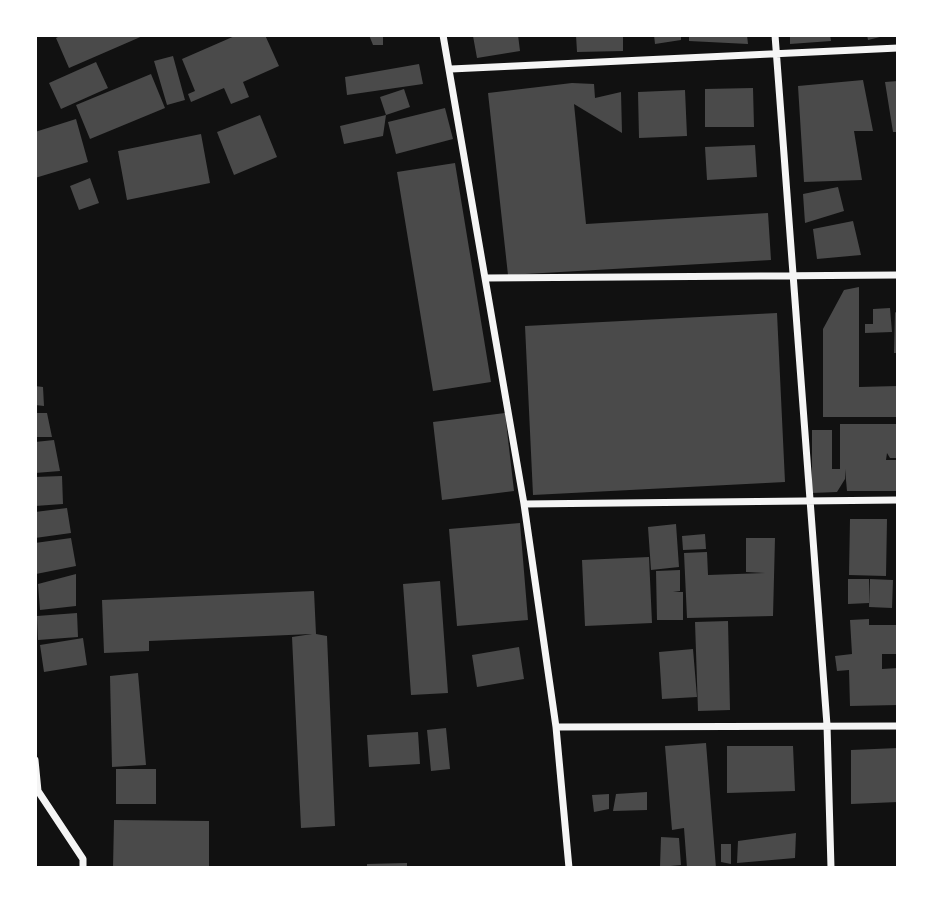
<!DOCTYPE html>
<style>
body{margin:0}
#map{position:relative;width:933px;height:903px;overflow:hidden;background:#111;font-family:"Noto Sans",sans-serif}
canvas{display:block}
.frame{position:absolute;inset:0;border:37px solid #fff;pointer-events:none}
</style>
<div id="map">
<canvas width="933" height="903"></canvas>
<div class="frame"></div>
</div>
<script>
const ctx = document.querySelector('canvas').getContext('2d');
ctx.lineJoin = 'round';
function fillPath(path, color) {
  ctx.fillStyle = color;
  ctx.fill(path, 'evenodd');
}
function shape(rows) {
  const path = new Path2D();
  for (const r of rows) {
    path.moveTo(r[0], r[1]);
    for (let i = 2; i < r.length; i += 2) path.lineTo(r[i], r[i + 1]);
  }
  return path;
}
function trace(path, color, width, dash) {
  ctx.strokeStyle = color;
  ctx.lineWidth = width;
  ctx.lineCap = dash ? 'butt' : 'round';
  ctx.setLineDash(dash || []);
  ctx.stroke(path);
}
fillPath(shape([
 [62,35,145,35,69,68,56,38],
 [237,35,265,35,279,66,243,82,249,97,231,104,224,88,191,102,188,94,195,91,182,59],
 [369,35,383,35,383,45,373,45],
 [477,35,518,35,520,51,477,58,473,36],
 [576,35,623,35,623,51,577,52],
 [654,35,681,35,681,40,655,44],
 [689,35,747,35,748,44,689,41],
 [790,35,830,35,831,41,790,44],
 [867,35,884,35,884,36,868,40],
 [173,56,185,100,167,105,154,61],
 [96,62,108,88,61,109,49,83],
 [419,64,423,84,347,95,345,77],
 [151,74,165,108,90,139,76,105],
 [863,80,873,131,854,131,862,180,804,182,798,86],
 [898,81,898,132,893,132,885,82],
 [572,83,594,84,595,98,621,92,622,133,574,104,586,224,768,213,771,260,508,275,488,93],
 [753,88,754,127,705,127,705,89],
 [404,89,410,107,386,115,380,97],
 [685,90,687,136,639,138,638,92],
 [445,108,453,139,396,154,388,122],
 [260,115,277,157,234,175,217,132],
 [386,115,383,136,344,144,340,126],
 [76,119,88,162,35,178,35,132],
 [201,134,210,183,127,200,118,151],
 [755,145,757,177,707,180,705,147],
 [455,163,491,382,433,391,397,172],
 [90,178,99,203,79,210,70,186],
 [838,187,844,211,805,223,803,194],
 [853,221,861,255,817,259,813,229],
 [859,287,859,387,898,386,898,417,823,417,823,329,844,290],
 [890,308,892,332,865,333,865,324,873,324,873,309],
 [895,312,898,314,898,353,894,353],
 [777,313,785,482,533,495,525,326],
 [35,386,43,387,44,406,35,405],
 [35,413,47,413,52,437,35,437],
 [505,413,514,491,442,500,433,422],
 [840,424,898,424,898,458,890,458,887,453,886,460,898,460,898,491,847,491,845,469,845,479,837,492,812,493,812,430,832,430,832,469,840,469],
 [54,440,60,471,35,473,35,442],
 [62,476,63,504,35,506,35,477],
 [67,508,71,533,35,538,35,512],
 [850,519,887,519,886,576,849,575],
 [520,523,528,620,457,626,449,529],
 [676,524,679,567,651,570,648,527],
 [705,534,706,549,683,550,682,536],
 [71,538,76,566,36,574,35,543],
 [746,538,775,538,773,616,687,618,684,553,707,552,708,575,765,573,746,572],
 [649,557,652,623,585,626,582,560],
 [680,570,680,591,673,592,683,592,683,620,657,620,656,571],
 [76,574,76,606,40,610,38,584],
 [848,579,869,579,869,603,848,604],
 [870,579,893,580,892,608,869,607],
 [440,581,448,693,411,695,403,584],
 [314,591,316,634,327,636,335,826,301,828,292,637,312,634,149,641,149,651,104,653,102,600],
 [77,613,78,637,38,640,37,616],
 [869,619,869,625,898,625,898,654,882,654,882,669,898,668,898,705,850,706,849,670,837,671,835,656,852,654,850,620],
 [728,621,730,710,698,711,695,622],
 [83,638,87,665,44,672,40,645],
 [519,647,524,679,477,687,472,655],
 [693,649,697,697,662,699,659,652],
 [138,673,146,765,112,767,110,676],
 [446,728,450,769,431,771,427,730],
 [418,732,420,764,369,767,367,735],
 [706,743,716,868,687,868,684,828,672,830,665,746],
 [727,746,793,746,795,791,727,793],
 [898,748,898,802,851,804,851,750],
 [116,769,156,769,156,804,116,804],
 [647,792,647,810,613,811,616,794],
 [609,794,609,809,594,812,592,795],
 [114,820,209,821,209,868,113,868],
 [796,833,795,858,737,863,738,841],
 [661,837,679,838,681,865,660,867],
 [721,844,731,844,731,864,721,862],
 [407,863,407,868,367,868,367,864]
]), '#4a4a4a');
trace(shape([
 [443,35,524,504,556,727,569,868],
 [775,35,827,725,831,868],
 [451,69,898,48],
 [486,278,898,275],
 [524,504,898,500],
 [556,727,898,726],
 [35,760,38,791,83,859,83,868]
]), '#f5f5f5', 7);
</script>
